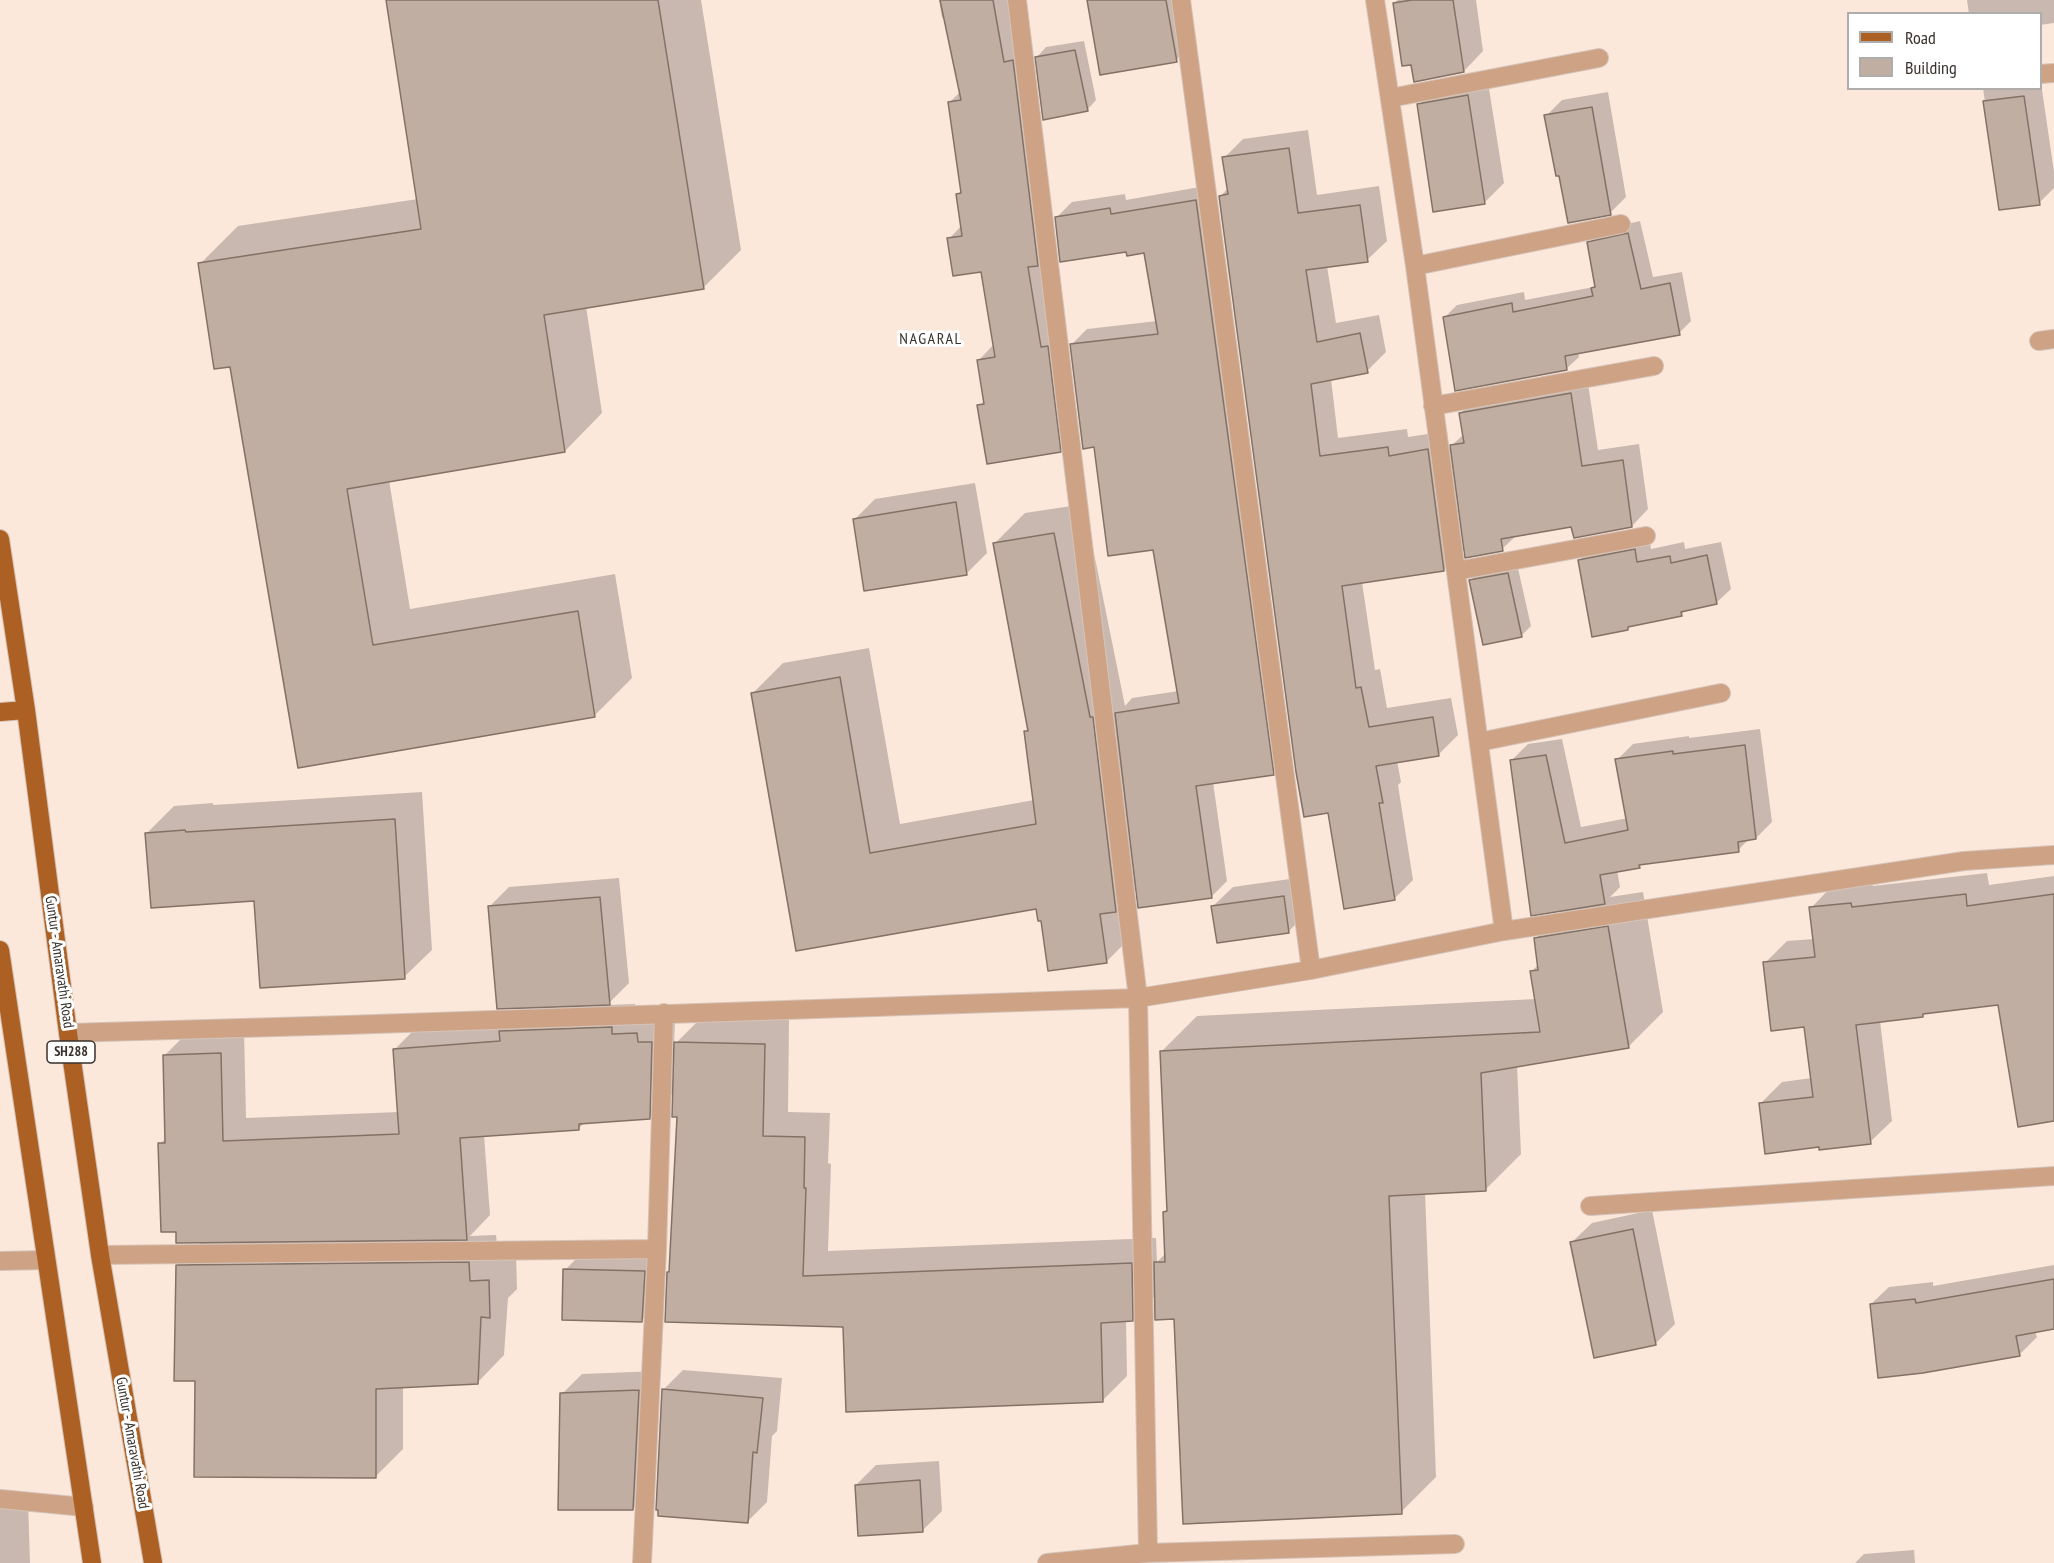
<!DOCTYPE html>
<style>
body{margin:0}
#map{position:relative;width:2054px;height:1563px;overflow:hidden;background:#fce7db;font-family:"PT Sans Narrow",sans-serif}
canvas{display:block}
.legend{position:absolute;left:1847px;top:12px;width:195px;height:78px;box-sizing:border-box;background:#fff;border:2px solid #afadab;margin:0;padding:8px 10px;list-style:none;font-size:18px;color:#38312c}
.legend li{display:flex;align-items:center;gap:12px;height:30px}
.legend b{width:30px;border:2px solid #afadab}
</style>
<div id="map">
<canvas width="2054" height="1563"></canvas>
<ul class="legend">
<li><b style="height:8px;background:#ad6023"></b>Road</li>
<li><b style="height:16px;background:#c1aea2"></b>Building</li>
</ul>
</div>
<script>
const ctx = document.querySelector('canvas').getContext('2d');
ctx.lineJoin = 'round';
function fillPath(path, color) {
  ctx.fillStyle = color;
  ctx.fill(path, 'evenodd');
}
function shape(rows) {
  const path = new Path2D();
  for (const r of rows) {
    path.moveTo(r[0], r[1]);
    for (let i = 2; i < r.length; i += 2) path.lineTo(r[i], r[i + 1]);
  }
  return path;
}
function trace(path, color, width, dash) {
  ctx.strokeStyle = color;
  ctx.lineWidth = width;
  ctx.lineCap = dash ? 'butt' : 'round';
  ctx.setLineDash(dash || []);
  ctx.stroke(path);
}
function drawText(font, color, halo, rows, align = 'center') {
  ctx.font = font + ' "PT Sans Narrow",sans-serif';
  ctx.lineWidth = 6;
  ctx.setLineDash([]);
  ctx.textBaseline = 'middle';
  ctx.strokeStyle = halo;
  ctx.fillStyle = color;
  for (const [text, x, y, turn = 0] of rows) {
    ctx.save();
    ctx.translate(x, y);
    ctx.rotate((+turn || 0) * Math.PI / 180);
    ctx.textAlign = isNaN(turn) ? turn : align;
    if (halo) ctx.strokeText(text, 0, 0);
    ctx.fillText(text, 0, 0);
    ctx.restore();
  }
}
fillPath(shape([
 [388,0,701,0,741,250,703,288,586,306,602,413,565,451,389,480,410,609,615,574,632,678,594,716,299,766,231,365,200,264,238,226,418,199],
 [939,0,1012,0,1076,435,1060,451,979,406,985,400,979,360,994,344,982,270,949,239,962,225,958,195,962,190,949,103,961,91,945,17,942,18],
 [1089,0,1185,0,1192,44,1176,60],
 [1398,0,1476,0,1483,51,1464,71,1394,3],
 [1967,0,2054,0,2054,23,2040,25,2040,14,1969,14],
 [1084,41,1096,100,1087,110,1037,57,1046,47],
 [1487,76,1504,183,1484,203,1419,105,1439,85],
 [2040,76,2054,172,2054,188,2039,203,2000,208,1983,88,2040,88],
 [1608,92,1626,197,1610,213,1546,116,1562,100],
 [1308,130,1317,195,1379,186,1387,241,1367,260,1327,266,1336,323,1379,315,1386,352,1367,371,1331,379,1338,438,1407,429,1408,437,1447,431,1449,448,1464,434,1461,413,1477,397,1587,377,1598,450,1639,444,1648,509,1632,526,1573,525,1517,535,1502,549,1466,548,1444,570,1362,582,1375,670,1380,669,1387,708,1451,698,1458,735,1439,754,1397,761,1401,782,1398,785,1413,880,1394,899,1220,197,1228,188,1224,158,1243,139],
 [1211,185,1288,758,1273,774,1213,782,1227,881,1212,896,1140,907,1138,888,1132,894,1137,931,1107,961,1042,919,1038,907,798,949,752,694,783,663,869,648,900,824,1034,800,1026,732,1029,728,994,544,1025,513,1084,504,1125,706,1132,698,1179,691,1154,548,1096,445,1072,344,1087,329,1157,321,1145,251,1127,250,1056,218,1072,202,1125,194,1126,200],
 [1640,221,1653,277,1682,272,1691,321,1679,333,1578,352,1579,357,1566,369,1445,317,1457,305,1524,292,1525,300,1594,287,1596,285,1589,243,1601,230],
 [975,483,987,553,967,573,855,519,875,499],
 [1649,536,1651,549,1684,542,1685,549,1721,542,1731,589,1716,603,1686,609,1681,615,1631,624,1627,628,1579,561,1593,546],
 [1517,564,1531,626,1521,636,1471,580,1481,571],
 [1760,729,1772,822,1756,838,1750,838,1738,850,1643,863,1639,867,1617,870,1620,887,1610,897,1643,892,1663,1012,1628,1047,1517,1065,1521,1154,1486,1189,1425,1192,1436,1477,1401,1512,1175,1318,1156,1295,1132,1320,1126,1320,1127,1376,1102,1401,844,1326,671,1270,679,1115,674,1092,649,1117,585,1122,578,1129,484,1135,490,1215,470,1236,496,1235,498,1254,516,1253,517,1289,508,1298,504,1355,477,1383,403,1386,403,1449,375,1477,196,1379,177,1266,202,1241,178,1230,160,1144,167,1137,165,1055,188,1032,244,1030,246,1118,399,1112,395,1049,418,1026,513,1019,526,1006,489,907,509,887,619,878,629,983,607,1005,635,1004,636,1011,675,1019,674,1045,701,1018,789,1020,788,1112,830,1113,828,1163,831,1164,828,1251,1156,1238,1157,1262,1167,1252,1165,1212,1169,1209,1161,1052,1197,1016,1536,999,1532,971,1539,964,1536,938,1565,909,1512,760,1528,744,1562,739,1581,827,1628,818,1617,760,1633,744,1689,736,1689,738],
 [422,792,432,950,404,977,256,899,147,833,174,806,213,803,213,805],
 [1987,873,1989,885,2054,876,2054,1120,1999,1003,1926,1012,1922,1015,1880,1021,1892,1121,1870,1142,1820,1145,1760,1104,1782,1082,1812,1078,1806,1025,1765,963,1787,941,1814,939,1811,908,1832,886,1872,882,1873,886],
 [1304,877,1308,912,1288,932,1213,906,1233,887],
 [1652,1210,1675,1324,1655,1344,1572,1242,1592,1223],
 [585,1250,664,1252,662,1300,642,1320,565,1270],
 [2054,1265,2054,1327,2035,1331,2037,1337,2019,1355,1871,1304,1889,1287,1933,1282,1933,1286],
 [683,1370,782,1378,777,1431,772,1436,767,1502,747,1522,663,1390],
 [658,1371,653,1489,633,1509,562,1394,582,1374],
 [939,1461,942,1511,922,1531,856,1485,876,1465],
 [28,1501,30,1563,0,1563,0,1502],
 [1914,1550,1915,1563,1855,1563,1864,1554]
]), '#0003');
const building = shape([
 [386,0,658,0,704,289,544,315,565,452,347,489,373,645,578,611,595,717,298,768,230,367,214,369,198,263,421,229,386,0],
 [940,0,993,0,1004,62,1013,60,1038,266,1028,267,1041,347,1048,346,1061,452,987,464,977,405,984,404,977,360,995,357,981,272,953,276,947,238,962,236,956,194,961,193,948,102,961,100,940,0],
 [1087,0,1166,0,1177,62,1100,75,1087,0],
 [1412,0,1453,0,1464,72,1414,82,1411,65,1402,66,1393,3,1412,0],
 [1075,50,1088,111,1043,120,1035,57,1075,50],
 [1468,95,1485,204,1433,212,1417,104,1468,95],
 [2024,96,2040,205,1999,210,1983,101,2024,96],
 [1592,107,1611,215,1568,223,1559,176,1556,176,1544,115,1592,107],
 [1289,148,1298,213,1360,205,1368,262,1306,270,1317,342,1360,333,1368,373,1311,384,1320,456,1388,447,1389,456,1428,449,1444,571,1342,586,1356,688,1361,687,1369,727,1433,717,1439,756,1376,766,1383,803,1379,803,1395,900,1344,909,1328,813,1304,817,1296,772,1219,196,1228,194,1222,157,1289,148],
 [1196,200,1274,775,1196,786,1212,898,1138,908,1115,713,1179,703,1153,550,1108,556,1094,447,1083,449,1070,344,1158,334,1144,253,1127,256,1126,252,1060,262,1055,217,1110,208,1111,214,1196,200],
 [1628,233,1641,289,1670,283,1680,335,1565,356,1567,370,1455,391,1443,317,1512,303,1513,312,1593,296,1591,288,1595,287,1587,242,1628,233],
 [1571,393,1582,466,1623,460,1632,527,1574,538,1571,527,1501,539,1503,551,1465,558,1450,445,1464,443,1459,413,1571,393],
 [956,502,967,575,864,591,853,519,956,502],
 [1054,533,1090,717,1093,717,1116,912,1100,914,1107,963,1048,971,1041,921,1038,921,1036,909,796,951,751,693,840,677,870,853,1036,824,1024,731,1028,731,993,543,1054,533],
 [1635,549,1637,562,1670,556,1671,563,1707,555,1717,604,1681,612,1682,616,1628,627,1628,630,1592,637,1578,560,1635,549],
 [1508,573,1522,637,1483,645,1469,580,1508,573],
 [1745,745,1756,839,1738,842,1739,852,1639,865,1640,868,1600,875,1605,904,1531,916,1510,760,1546,755,1565,843,1628,830,1615,759,1673,751,1673,754,1745,745],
 [395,819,405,979,260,988,254,901,151,908,145,833,185,830,186,832,395,819],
 [1966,894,1967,906,2054,894,2054,1121,2018,1127,1998,1005,1923,1014,1923,1017,1856,1025,1871,1144,1819,1150,1819,1147,1765,1154,1759,1103,1813,1097,1804,1027,1771,1031,1763,962,1815,957,1809,907,1851,903,1852,907,1966,894],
 [1284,896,1289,933,1217,943,1211,906,1284,896],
 [600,897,610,1005,497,1009,488,906,600,897],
 [1608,926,1629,1048,1481,1073,1486,1191,1389,1196,1402,1514,1183,1524,1174,1319,1155,1320,1154,1262,1165,1262,1163,1212,1167,1211,1160,1051,1540,1032,1530,971,1538,970,1534,938,1608,926],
 [612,1027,612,1034,637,1033,638,1042,652,1042,650,1119,579,1124,579,1130,460,1138,467,1240,176,1243,176,1232,161,1232,158,1143,165,1143,163,1055,221,1053,223,1141,399,1134,393,1049,500,1041,499,1031,612,1027],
 [674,1042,765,1044,763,1136,805,1137,804,1188,806,1188,803,1276,1132,1263,1133,1321,1101,1323,1103,1402,846,1412,843,1327,665,1322,667,1272,669,1272,677,1117,672,1117,674,1042],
 [1633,1229,1656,1345,1594,1358,1570,1242,1633,1229],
 [469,1262,470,1281,489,1280,490,1318,481,1317,478,1384,376,1389,376,1478,194,1477,195,1381,174,1381,176,1265,469,1262],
 [563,1269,645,1271,642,1322,562,1320,563,1269],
 [2054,1279,2054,1329,2016,1336,2020,1356,1923,1373,1878,1378,1870,1304,1915,1299,1916,1303,2054,1279],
 [662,1389,763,1398,757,1453,753,1452,748,1523,658,1516,658,1510,656,1510,662,1389],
 [639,1390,633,1510,558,1510,560,1393,639,1390],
 [920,1480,923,1532,858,1536,855,1485,920,1480]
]);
fillPath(building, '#c1aea2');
trace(building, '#837166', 1.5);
const lane = shape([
 [0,1261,46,1260]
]);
const street = shape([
 [1017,0,1138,998,1148,1553],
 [1181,0,1311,970],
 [1375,0,1415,266,1504,931],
 [2040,74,2054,73],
 [1390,98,1599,58],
 [1415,266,1621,224],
 [2039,341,2054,339],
 [1433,406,1654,366],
 [1456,571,1646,536],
 [1479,742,1721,693],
 [68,1033,346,1025,1138,998,1311,970,1504,931,1964,861,2054,855],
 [1590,1206,2054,1176],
 [100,1255,657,1249],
 [0,1499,84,1507],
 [642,1563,657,1249,664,1013],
 [1047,1563,1148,1553,1455,1544]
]);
const primary = shape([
 [0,539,26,710,68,1033,100,1255,153,1563],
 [0,712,26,710],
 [0,950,92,1563]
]);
trace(lane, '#d5c3b8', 20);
trace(street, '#d5c3b8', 20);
trace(primary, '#d5c3b8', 20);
trace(lane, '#cda285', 18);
trace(street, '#cda285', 18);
trace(primary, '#ad6023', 18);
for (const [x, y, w] of [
 [71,1052,48]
]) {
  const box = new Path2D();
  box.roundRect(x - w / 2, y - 11, w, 22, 4.5);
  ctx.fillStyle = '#fff';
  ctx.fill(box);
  trace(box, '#38312c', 1.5);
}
drawText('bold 14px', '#38312c', null, [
 ["SH288",71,1052]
]);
drawText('15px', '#38312c', '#fff', [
 ["Guntur - Amaravathi Road",59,962,82],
 ["Guntur - Amaravathi Road",132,1443,80]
]);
ctx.letterSpacing = '1.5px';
drawText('16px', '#38312c', '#fff', [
 ["NAGARAL",931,339]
]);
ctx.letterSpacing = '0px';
</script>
